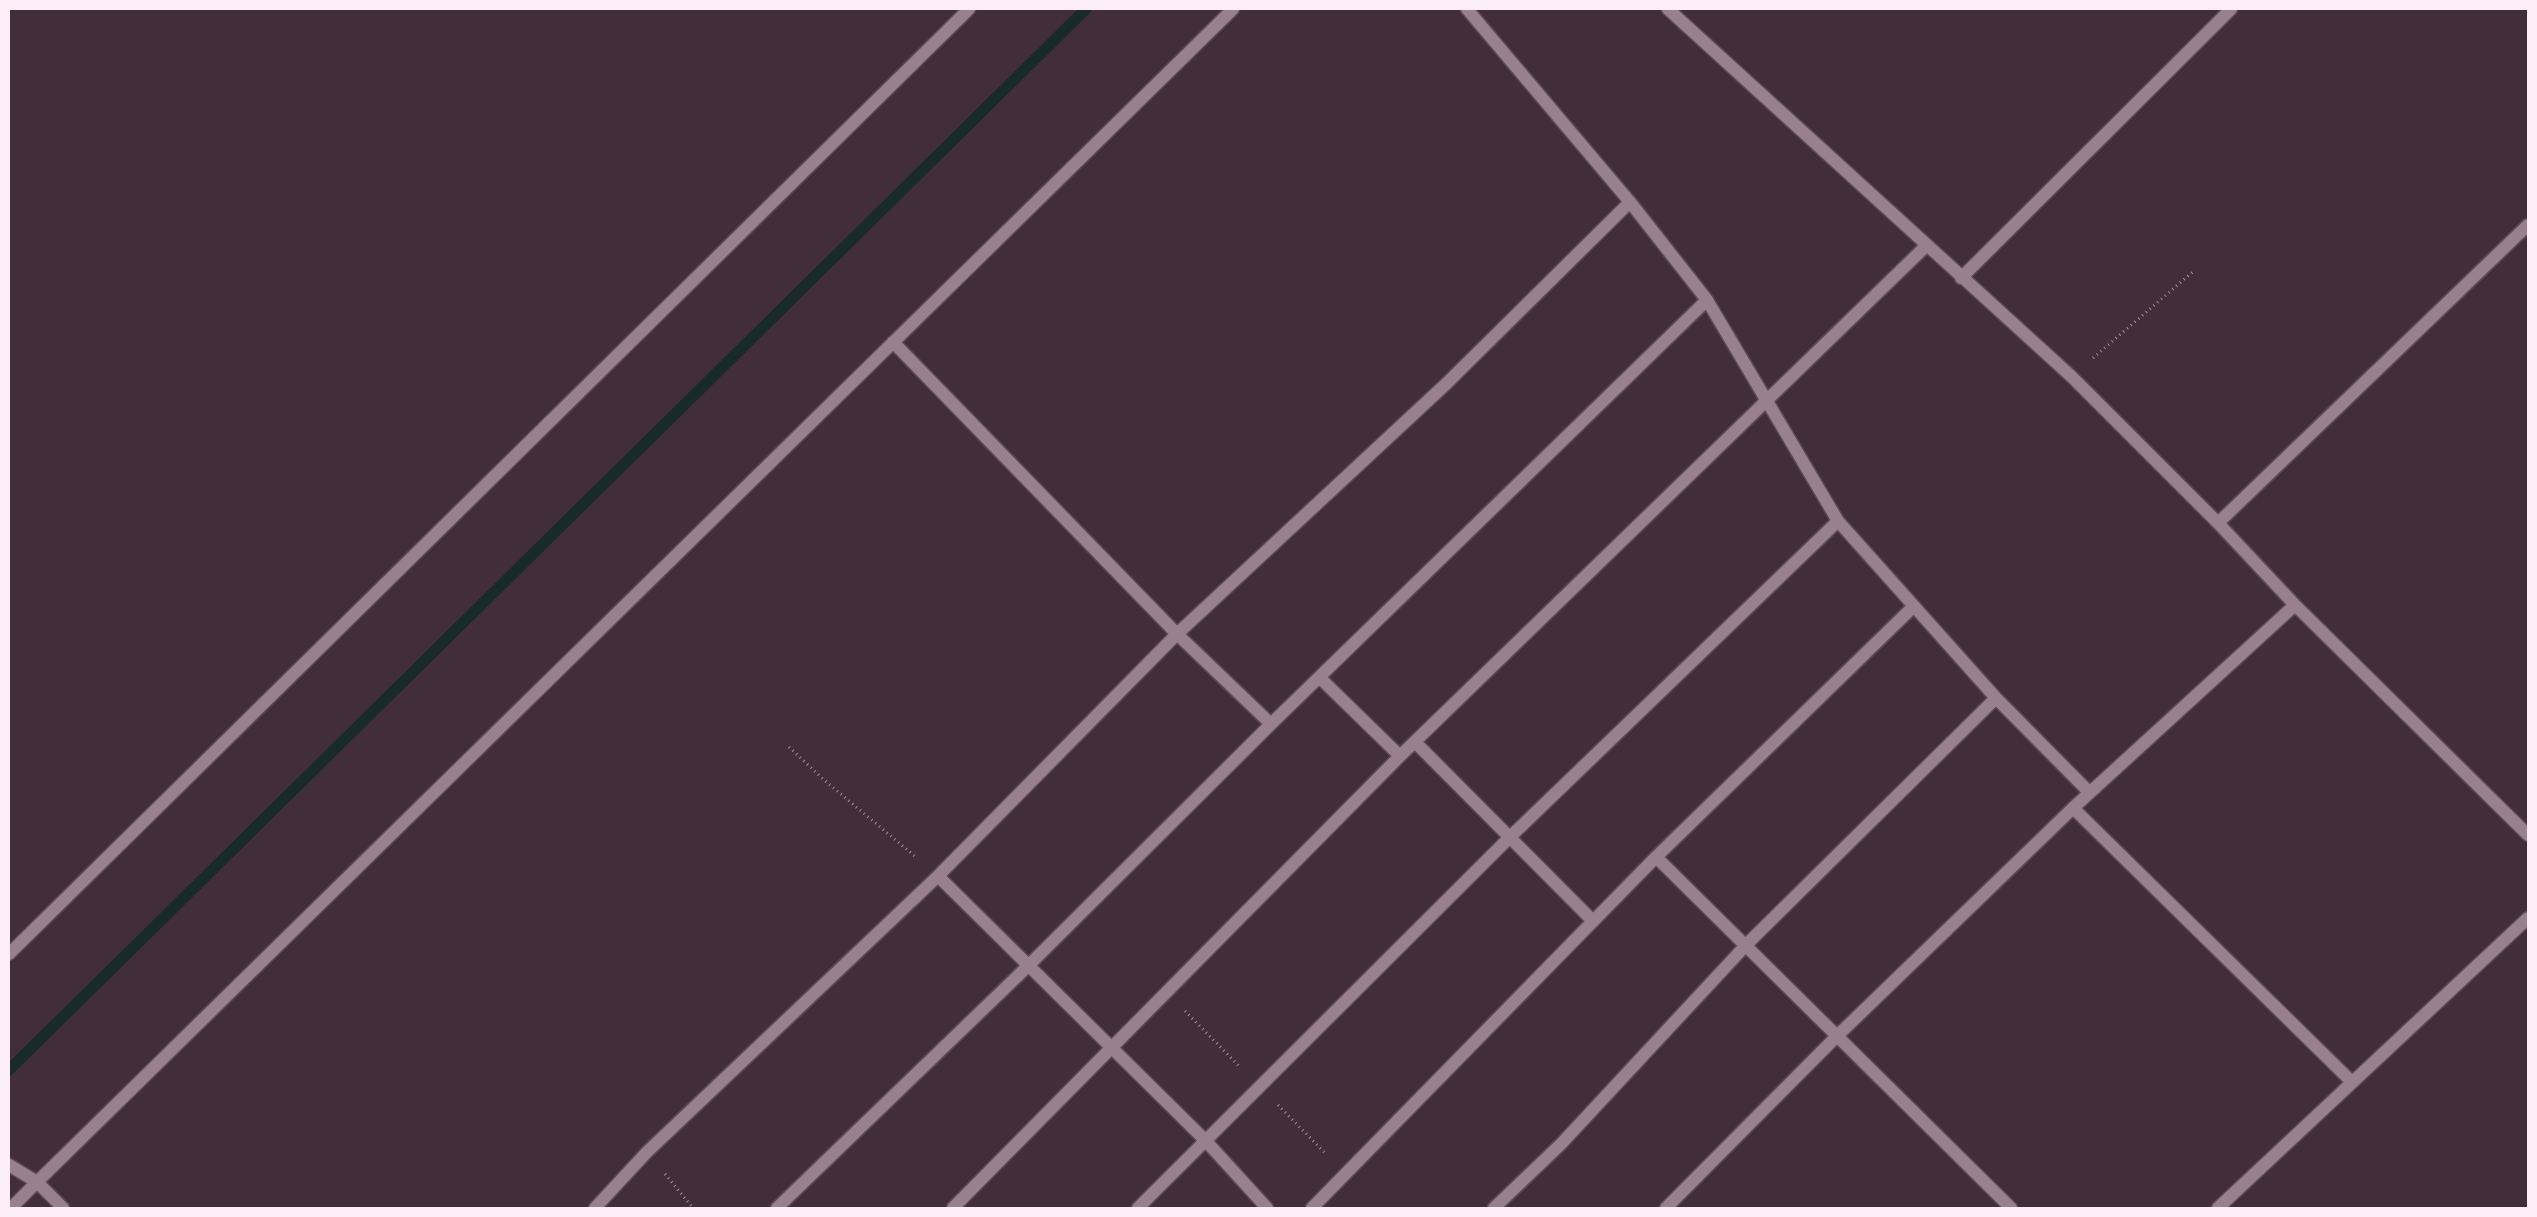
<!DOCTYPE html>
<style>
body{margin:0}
#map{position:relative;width:2537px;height:1217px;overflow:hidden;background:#422e3b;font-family:Poppins,sans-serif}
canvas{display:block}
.frame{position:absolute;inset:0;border:10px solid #fbeef6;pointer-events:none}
</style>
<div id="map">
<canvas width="2537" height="1217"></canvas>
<div class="frame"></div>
</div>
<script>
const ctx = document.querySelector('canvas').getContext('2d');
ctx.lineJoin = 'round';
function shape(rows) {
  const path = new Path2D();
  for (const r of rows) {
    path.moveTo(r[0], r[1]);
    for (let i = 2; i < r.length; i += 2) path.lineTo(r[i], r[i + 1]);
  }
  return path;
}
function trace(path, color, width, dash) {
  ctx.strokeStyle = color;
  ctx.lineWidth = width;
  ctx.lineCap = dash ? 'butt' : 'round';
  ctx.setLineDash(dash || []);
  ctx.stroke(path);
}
trace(shape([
 [9,1070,1086,9]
]), '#182a2a', 11);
const minor = shape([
 [1467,9,1630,202,1707,300,1838,521,1996,698,2089,792],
 [1961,278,2231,9],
 [893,342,1177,634,1271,724],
 [2218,523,2528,225],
 [2295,605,2528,835],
 [1320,678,1400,756],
 [1415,742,1593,921],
 [2073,808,2352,1082],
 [1656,857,2011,1208],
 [938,876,1205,1140,1267,1208],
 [9,954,969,9],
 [9,1165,37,1182,1233,9],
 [11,1208,37,1182,63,1208],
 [595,1208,647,1152,938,876,1177,634,1447,383,1630,202],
 [777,1208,1028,966,1271,724,1707,300],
 [953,1208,1400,756,1926,246],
 [1138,1208,1509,838,1838,521],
 [1312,1208,1656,857,1913,607],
 [1494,1208,1561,1144,1747,944,1996,698],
 [1666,1208,1836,1037,2073,808,2295,605,2218,523,2072,377,1668,9],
 [2218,1208,2528,918]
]);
trace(minor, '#5b4a55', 15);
trace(shape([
 [2093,358,2195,270],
 [789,747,823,779,917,858],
 [1185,1011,1240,1067],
 [1278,1105,1326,1154],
 [665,1174,693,1208]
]), '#a1919b', 3, [1, 4]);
trace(minor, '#98808f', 12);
</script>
